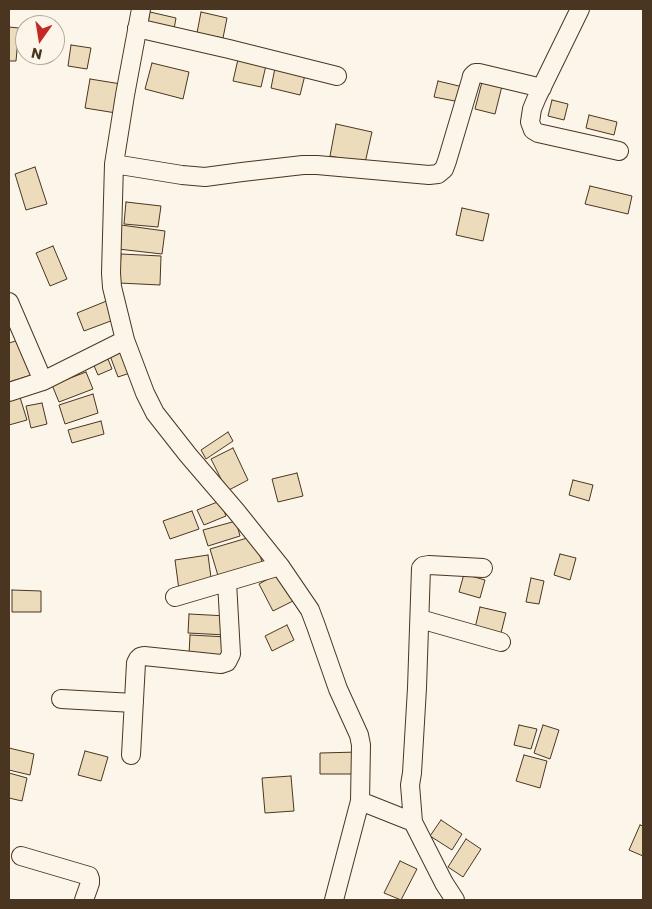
<!DOCTYPE html>
<style>
body{margin:0}
#map{position:relative;width:652px;height:909px;overflow:hidden;background:#fbf6e9;font-family:Poppins,sans-serif}
canvas{display:block}
.frame{position:absolute;inset:0;border:10px solid #4a3520;pointer-events:none}
.north{position:absolute;left:15px;top:15px;width:50px;height:50px;box-sizing:border-box;background:#fbf6e9;border:1px solid #b4a999;border-radius:50%;rotate:193deg;font-size:14px;font-weight:700;line-height:20px;text-align:center;color:#4a3520}
.north::after{content:'';display:block;margin:auto;width:18px;height:22px;background:#c62828;clip-path:polygon(50% 0,100% 100%,50% 72%,0 100%)}
</style>
<div id="map">
<canvas width="652" height="909"></canvas>
<div class="frame"></div>
<div class="north">N</div>
</div>
<script>
const ctx = document.querySelector('canvas').getContext('2d');
ctx.lineJoin = 'round';
function fillPath(path, color) {
  ctx.fillStyle = color;
  ctx.fill(path, 'evenodd');
}
function shape(rows) {
  const path = new Path2D();
  for (const r of rows) {
    path.moveTo(r[0], r[1]);
    for (let i = 2; i < r.length; i += 2) path.lineTo(r[i], r[i + 1]);
  }
  return path;
}
function trace(path, color, width, dash) {
  ctx.strokeStyle = color;
  ctx.lineWidth = width;
  ctx.lineCap = dash ? 'butt' : 'round';
  ctx.setLineDash(dash || []);
  ctx.stroke(path);
}
const building = shape([
 [150,12,176,18,174,29,148,23,150,12],
 [201,12,227,18,223,38,197,33,201,12],
 [9,27,19,28,16,61,9,61,9,27],
 [71,45,91,48,87,69,68,66,71,45],
 [239,55,267,61,261,87,233,81,239,55],
 [152,63,189,72,183,99,145,89,152,63],
 [275,68,305,75,300,95,271,88,275,68],
 [90,79,121,84,116,113,85,108,90,79],
 [438,81,463,87,460,102,434,97,438,81],
 [482,82,502,86,495,114,475,109,482,82],
 [552,100,568,104,564,120,548,116,552,100],
 [589,115,617,122,614,135,586,128,589,115],
 [336,124,372,132,365,163,330,156,336,124],
 [35,167,47,204,26,210,15,174,35,167],
 [590,186,632,196,628,214,585,204,590,186],
 [126,202,161,206,158,227,124,224,126,202],
 [462,208,489,214,483,241,456,235,462,208],
 [121,225,165,231,162,254,118,249,121,225],
 [53,246,67,279,50,286,36,253,53,246],
 [121,254,161,256,160,285,119,283,121,254],
 [109,300,116,319,84,331,77,313,109,300],
 [22,339,32,375,9,382,9,343,22,339],
 [125,348,133,372,118,377,109,353,125,348],
 [106,354,112,369,98,375,92,361,106,354],
 [86,372,93,389,59,402,52,385,86,372],
 [19,394,27,420,9,425,9,397,19,394],
 [93,394,98,413,65,424,59,405,93,394],
 [42,403,47,424,31,428,26,406,42,403],
 [101,421,104,434,72,443,68,430,101,421],
 [228,432,233,441,206,459,201,450,228,432],
 [233,448,248,480,227,491,211,459,233,448],
 [297,473,303,496,278,502,272,479,297,473],
 [573,480,593,485,589,501,569,495,573,480],
 [220,501,226,516,204,525,197,510,220,501],
 [192,511,199,529,170,539,163,521,192,511],
 [236,521,240,536,208,546,203,530,236,521],
 [254,536,263,565,219,579,210,549,254,536],
 [560,554,576,558,570,580,554,575,560,554],
 [208,555,212,585,179,590,175,560,208,555],
 [281,572,295,600,273,611,259,584,281,572],
 [464,574,485,580,480,598,459,592,464,574],
 [531,578,544,581,539,604,526,602,531,578],
 [12,590,41,591,41,612,12,612,12,590],
 [480,607,506,613,501,633,475,628,480,607],
 [189,614,227,616,226,635,188,633,189,614],
 [287,625,294,640,272,651,265,636,287,625],
 [190,635,227,637,225,657,189,655,190,635],
 [519,725,537,729,531,749,514,745,519,725],
 [543,725,559,730,550,759,534,753,543,725],
 [9,748,34,754,30,775,9,770,9,748],
 [85,751,108,757,101,781,78,775,85,751],
 [359,752,359,774,320,774,320,753,359,752],
 [524,755,547,761,540,788,516,781,524,755],
 [9,773,27,778,22,801,9,798,9,773],
 [291,776,294,811,265,813,262,778,291,776],
 [441,820,462,834,452,850,430,836,441,820],
 [640,825,643,826,643,856,629,850,640,825],
 [466,839,481,849,463,877,448,867,466,839],
 [400,861,417,869,401,900,384,893,400,861]
]);
fillPath(building, '#ecdcbc');
trace(building, '#4a3520', 1);
const minor = shape([
 [141,9,125,95,114,164,111,273,112,287,125,340,145,393,155,413,188,455,236,511,280,566,310,610,316,626,338,689,359,735,361,745,360,801,334,900],
 [580,9,537,97,532,109,530,122,533,130,538,133,619,151],
 [137,28,229,49,337,76],
 [114,164,182,175,205,177,242,172,303,165,317,165,429,175,438,174,444,169,447,161,471,80,472,76,475,73,479,73,542,88],
 [9,302,43,381],
 [9,392,43,381,125,340],
 [175,597,280,566],
 [420,619,501,642],
 [61,699,134,703],
 [131,755,136,663,138,659,140,657,144,656,221,664,227,662,231,654,227,582],
 [360,801,413,822,444,883,455,900],
 [413,822,410,785,412,773,417,688,421,568,423,566,429,565,483,568],
 [21,856,89,876,90,879,90,883,84,900]
]);
trace(minor, '#4a3520', 20);
trace(minor, '#fbf6e9', 18);
</script>
